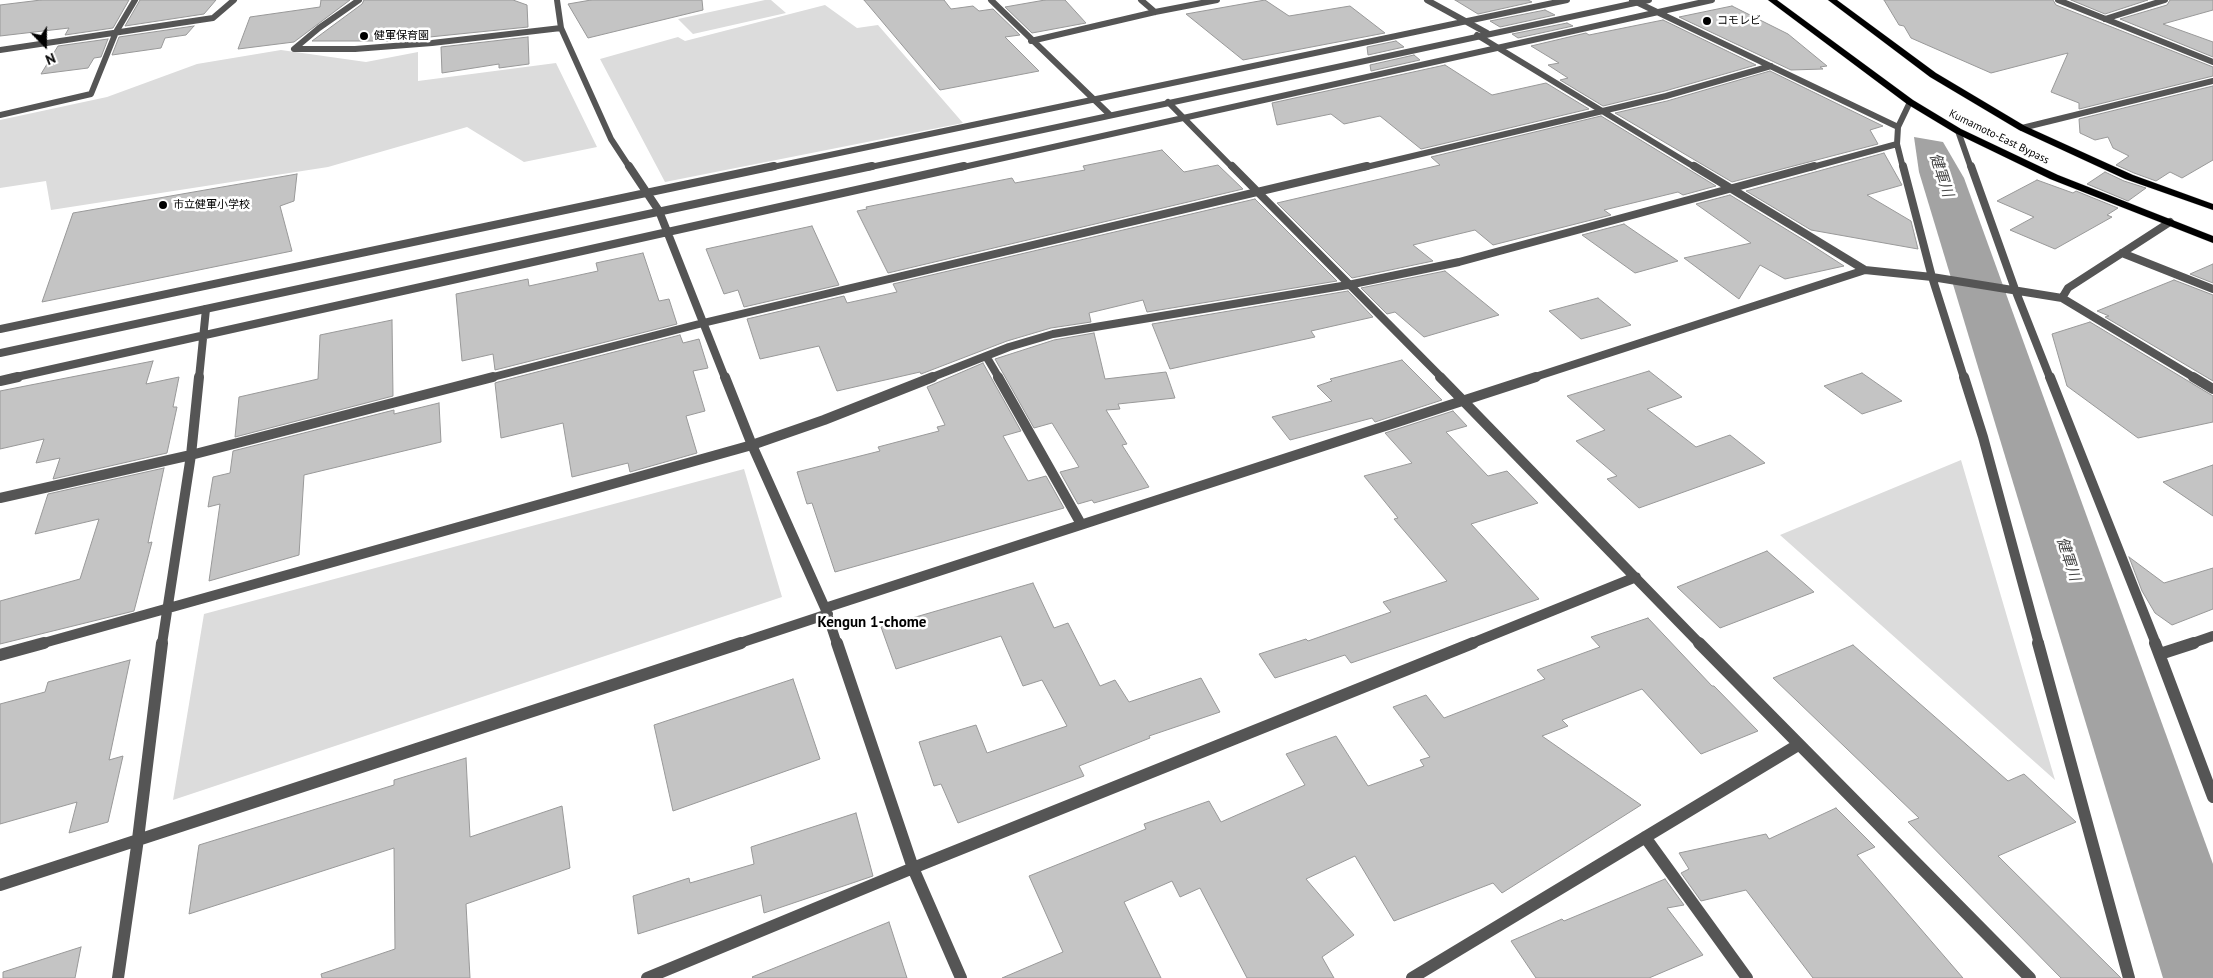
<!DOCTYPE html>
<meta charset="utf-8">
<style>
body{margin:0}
#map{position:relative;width:2213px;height:978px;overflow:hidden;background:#fff;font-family:"PT Sans",sans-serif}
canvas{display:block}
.north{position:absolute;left:20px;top:20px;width:50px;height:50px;-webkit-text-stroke:4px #fff;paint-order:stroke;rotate:158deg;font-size:14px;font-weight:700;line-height:20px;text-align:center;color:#000}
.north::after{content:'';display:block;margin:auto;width:18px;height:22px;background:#000;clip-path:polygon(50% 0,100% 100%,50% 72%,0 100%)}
</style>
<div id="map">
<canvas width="2213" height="978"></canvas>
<div class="north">N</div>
</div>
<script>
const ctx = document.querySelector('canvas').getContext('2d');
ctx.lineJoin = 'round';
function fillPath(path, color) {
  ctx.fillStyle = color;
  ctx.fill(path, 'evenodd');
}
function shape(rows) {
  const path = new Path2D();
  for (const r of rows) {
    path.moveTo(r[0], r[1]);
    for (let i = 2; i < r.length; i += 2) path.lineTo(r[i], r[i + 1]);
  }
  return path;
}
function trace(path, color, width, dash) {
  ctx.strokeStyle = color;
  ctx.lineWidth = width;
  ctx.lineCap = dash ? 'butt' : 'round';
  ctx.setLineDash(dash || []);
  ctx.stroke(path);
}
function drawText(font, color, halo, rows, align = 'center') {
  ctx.font = font + ' "PT Sans","Noto Sans JP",sans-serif';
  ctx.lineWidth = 5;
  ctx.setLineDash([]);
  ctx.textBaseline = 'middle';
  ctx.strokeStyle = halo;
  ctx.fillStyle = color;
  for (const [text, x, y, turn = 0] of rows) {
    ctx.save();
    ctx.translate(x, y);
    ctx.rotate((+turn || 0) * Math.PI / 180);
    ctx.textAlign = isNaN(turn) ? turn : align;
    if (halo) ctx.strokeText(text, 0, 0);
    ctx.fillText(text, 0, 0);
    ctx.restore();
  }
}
fillPath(shape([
 [765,0,771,0,786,13,693,34,678,19],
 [825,5,857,28,878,25,963,123,665,182,600,59,678,37,685,41],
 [281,50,366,62,418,52,418,81,556,63,597,147,524,162,467,127,328,167,51,210,46,181,0,188,0,120,107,97,197,64],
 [1961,460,2055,780,1780,535],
 [744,469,782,597,173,800,204,614]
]), '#dcdcdc');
fillPath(shape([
 [1914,137,1943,142,1964,178,2213,864,2213,978,2163,978,1919,172]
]), '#a3a3a3');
const building = shape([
 [41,0,129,0,113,28,65,35,69,28,0,36,0,5,41,0],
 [140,0,216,0,204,14,125,26,140,0],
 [321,0,350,0,294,42,238,49,250,17,320,7,321,0],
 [364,0,513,0,527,5,528,27,390,41,312,41,362,4,364,0],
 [591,0,702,0,703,10,588,38,568,4,591,0],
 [864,0,944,0,951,9,973,6,979,11,993,9,1020,35,1005,37,1039,71,940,90,864,0],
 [1045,0,1065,0,1086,23,1032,33,1005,7,1045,0],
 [1265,0,1289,16,1350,6,1385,33,1243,60,1186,14,1265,0],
 [1455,0,1528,0,1532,2,1478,14,1455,0],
 [1884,0,2053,0,2056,5,2213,67,2213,76,2079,109,2079,103,2051,92,2068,53,1991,73,1911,38,1904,26,1899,25,1884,0],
 [2071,0,2148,0,2105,14,2071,0],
 [2170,0,2213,0,2213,10,2163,24,2213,42,2213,57,2120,19,2167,5,2170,0],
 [1732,6,1788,34,1827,66,1820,67,1823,69,1791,70,1679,17,1732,6],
 [1545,10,1555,15,1500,27,1490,21,1545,10],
 [1663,20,1756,65,1665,91,1603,106,1560,80,1568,78,1548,65,1559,63,1531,46,1586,33,1589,35,1663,20],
 [1567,23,1573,26,1518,38,1512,34,1567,23],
 [194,26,186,35,165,38,161,48,112,55,119,37,194,26],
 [528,37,529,64,499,68,499,64,442,73,441,47,528,37],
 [108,39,101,57,94,58,88,68,41,74,58,46,108,39],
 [1396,41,1404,47,1368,55,1367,47,1396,41],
 [1414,55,1420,60,1371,71,1370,65,1414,55],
 [1445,65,1492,95,1546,83,1589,109,1421,149,1380,116,1344,124,1331,114,1277,125,1272,103,1445,65],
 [1770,71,1883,126,1870,130,1878,144,1732,182,1615,113,1667,101,1770,71],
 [2213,86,2213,160,2182,178,2170,172,2156,181,2134,173,2116,165,2129,156,2113,148,2108,137,2095,140,2080,133,2079,119,2213,86],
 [1601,116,1716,186,1683,195,1678,192,1604,210,1611,215,1493,245,1475,230,1413,245,1433,261,1352,278,1277,203,1440,165,1431,157,1601,116],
 [1162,150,1184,172,1218,165,1243,189,888,273,857,211,867,209,866,207,1012,178,1015,183,1085,170,1083,166,1162,150],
 [1884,153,1902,185,1867,195,1911,221,1918,249,1811,230,1746,191,1884,153],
 [2105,172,2124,181,2146,188,2128,201,2087,184,2105,172],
 [297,174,294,201,280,206,292,251,42,302,73,213,297,174],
 [2037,180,2073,193,2076,191,2118,208,2107,215,2112,217,2055,249,2010,230,2034,217,1997,201,2037,180],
 [1730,195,1807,242,1844,266,1785,279,1760,265,1739,299,1684,258,1751,243,1696,204,1730,195],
 [1255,199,1337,281,1147,312,1143,300,1089,313,1091,322,1051,328,1007,341,921,374,920,372,837,391,819,346,760,359,747,319,844,296,847,303,897,292,893,284,1255,199],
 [1624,224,1678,261,1635,273,1582,235,1624,224],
 [812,226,839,285,744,307,738,290,724,294,706,249,812,226],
 [643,253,659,301,669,299,677,324,495,370,493,354,462,361,456,294,528,279,529,286,598,271,596,263,643,253],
 [2213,264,2213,283,2190,274,2213,264],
 [1445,271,1499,315,1424,337,1395,312,1387,314,1361,288,1445,271],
 [2174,280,2213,295,2213,381,2105,317,2109,316,2097,311,2174,280],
 [1348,291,1373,317,1311,331,1315,337,1170,369,1152,324,1348,291],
 [1598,298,1631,325,1581,339,1549,311,1598,298],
 [392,320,393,396,235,437,239,397,318,379,320,335,392,320],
 [2090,322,2213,396,2213,422,2138,438,2067,386,2052,334,2090,322],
 [1094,333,1105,379,1166,372,1175,398,1118,404,1120,409,1106,410,1127,444,1122,445,1149,487,1094,503,1092,500,1078,504,1060,472,1079,467,1052,423,1034,428,995,359,1054,340,1094,333],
 [680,335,683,343,699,339,708,368,693,371,705,411,686,416,697,453,630,472,628,463,572,477,563,423,501,438,495,383,498,382,680,335],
 [1402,360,1442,400,1375,422,1372,418,1290,440,1272,417,1332,401,1317,386,1332,381,1330,379,1402,360],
 [153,361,146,384,179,377,173,407,177,407,167,453,53,479,60,458,36,463,44,439,0,449,0,391,153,361],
 [983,363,1021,431,1003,436,1028,481,1046,476,1064,508,835,572,812,503,807,504,797,472,880,451,878,447,939,431,937,427,945,425,927,387,983,363],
 [1649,371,1682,397,1647,409,1696,447,1730,435,1765,463,1639,508,1607,479,1617,476,1576,441,1605,430,1567,396,1649,371],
 [1862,373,1902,401,1862,414,1824,386,1862,373],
 [439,403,441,442,304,475,299,555,209,581,220,504,208,507,213,477,230,473,233,451,394,410,394,414,439,403],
 [1453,411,1467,426,1446,432,1488,476,1507,471,1538,503,1471,524,1539,599,1351,663,1345,655,1275,678,1259,654,1306,639,1308,641,1391,612,1383,602,1447,581,1394,519,1398,518,1364,476,1412,463,1385,433,1453,411],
 [2213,465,2213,516,2163,482,2213,465],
 [164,468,148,543,152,542,134,611,0,644,0,601,80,579,99,519,35,534,48,494,164,468],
 [1767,551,1814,592,1720,628,1677,587,1767,551],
 [2129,557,2164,583,2213,568,2213,609,2172,625,2155,613,2142,591,2129,557],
 [1033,583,1054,628,1068,623,1100,686,1115,680,1129,702,1201,678,1220,712,1149,736,1150,738,1079,766,1084,776,958,823,941,784,934,786,919,742,976,725,987,753,1067,726,1042,680,1023,686,1001,636,896,669,881,627,1033,583],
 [1648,618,1712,686,1714,686,1758,731,1701,754,1642,689,1562,720,1568,726,1542,736,1641,805,1502,893,1493,883,1394,921,1355,856,1306,879,1354,935,1322,957,1334,978,1247,978,1200,888,1180,897,1172,881,1124,902,1161,978,1002,978,1063,952,1029,876,1146,829,1144,824,1209,801,1221,822,1305,785,1286,754,1336,736,1368,786,1424,766,1420,760,1430,757,1393,707,1426,695,1444,718,1545,679,1537,670,1600,647,1591,637,1648,618],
 [1853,645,2008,781,2024,774,2076,822,1998,856,2121,978,2061,978,1908,822,1919,818,1773,678,1853,645],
 [130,660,109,760,123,756,108,822,69,833,77,802,0,824,0,704,45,692,48,682,130,660],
 [793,679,820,759,673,811,654,725,793,679],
 [466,758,470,837,562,806,570,868,466,904,470,978,322,978,321,974,395,949,394,848,189,914,199,845,394,785,394,780,466,758],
 [1836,808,1875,847,1857,855,1963,978,1813,978,1746,890,1701,901,1681,873,1689,869,1679,853,1766,834,1769,839,1836,808],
 [856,813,873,876,764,913,761,895,638,934,633,896,689,878,690,883,754,864,751,847,856,813],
 [1665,879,1684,905,1667,908,1703,955,1649,978,1536,978,1511,941,1562,919,1564,921,1665,879],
 [889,922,907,978,753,978,752,977,889,922],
 [81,947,75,978,3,978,3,972,81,947]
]);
fillPath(building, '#c4c4c4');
trace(building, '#999', 1);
const trunk = shape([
 [1768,0,1777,0,1913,100,1961,129,2058,175,2213,236,2213,243,2050,179,1955,133,1907,104,1768,0],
 [1828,0,1837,0,1936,73,2025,126,2133,175,2213,204,2213,210,2125,179,2019,130,1930,77,1828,0]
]);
trace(trunk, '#dbdbdb', 1);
trace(shape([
 [359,0,319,28,294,49,355,49,432,43,561,28],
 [557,0,561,28,611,139,630,168],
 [991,0,1109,114],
 [1141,0,1155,12],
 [1427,0,1487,33],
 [1632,0,1898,127],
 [2058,0,2213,62],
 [2105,19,2165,0],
 [1477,35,1696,168],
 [1031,41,1155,12,1217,0],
 [0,50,213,18,234,0],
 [1168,102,1233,168],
 [0,115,91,94,116,32,135,0],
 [2022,128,2213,81],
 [1958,131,1971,168],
 [1897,144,1903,168],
 [768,168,1567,0],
 [959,168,1712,0],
 [1362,168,1666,96,1771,66],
 [1809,168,1897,144,1898,127,1910,102]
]), '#555', 6);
trace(shape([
 [629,166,659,211,725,378],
 [1232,166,1442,378],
 [1694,166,1865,270],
 [1903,166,1932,277,1964,378],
 [1971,166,2016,292,2050,378],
 [2122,253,2213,289],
 [2062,298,2068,288,2170,222],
 [0,329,774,166],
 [986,356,999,378],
 [12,378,964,166],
 [199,378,206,309],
 [489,378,703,323,1367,166],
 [930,378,1009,347,1053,334,1348,285,1459,262,1814,166],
 [1532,378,1865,270,1932,277,2062,298,2195,378]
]), '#555', 8);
trace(shape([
 [725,377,752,445,825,608,837,644],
 [998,377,1081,524],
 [1440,377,1700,644],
 [1964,377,1983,437,2039,644],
 [2050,377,2156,644],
 [2193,377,2213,389],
 [0,381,18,377],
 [0,498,191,455,493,377],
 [825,608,1536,377],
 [40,644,752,445,824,420,933,377],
 [162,644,191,455,199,377],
 [737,644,828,614],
 [1470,644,1636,577],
 [2190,644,2213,636]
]), '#555', 10);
trace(shape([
 [837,643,913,868,961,978],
 [1699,643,2030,978],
 [2038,643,2129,978],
 [2155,643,2213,797],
 [2160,654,2194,643],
 [0,655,44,643],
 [1645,837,1747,978],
 [0,885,741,643],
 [118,978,138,839,162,643],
 [647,978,913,868,1473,643],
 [1412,978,1798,745]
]), '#555', 12);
trace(shape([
 [866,168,1649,0]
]), '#555', 6);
trace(shape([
 [0,353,872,166]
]), '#555', 8);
fillPath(trunk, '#000');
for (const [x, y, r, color] of [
 [1707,21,5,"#000"],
 [364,36,5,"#000"],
 [163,205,5,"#000"]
]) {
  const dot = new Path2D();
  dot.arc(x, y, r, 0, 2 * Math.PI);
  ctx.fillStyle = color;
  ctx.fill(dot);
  trace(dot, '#fff', 2);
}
drawText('11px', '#000', '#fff', [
 ["コモレビ",1717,21],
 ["健軍保育園",374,36],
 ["市立健軍小学校",173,205]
], 'left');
drawText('11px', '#000', '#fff', [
 ["Kumamoto-East Bypass",1999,137,26]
]);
drawText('italic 15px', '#444', '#fff', [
 ["健軍川",1941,175,72],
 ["健軍川",2068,559,72]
]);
drawText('bold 15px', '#000', '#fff', [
 ["Kengun 1-chome",872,623]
]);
</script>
